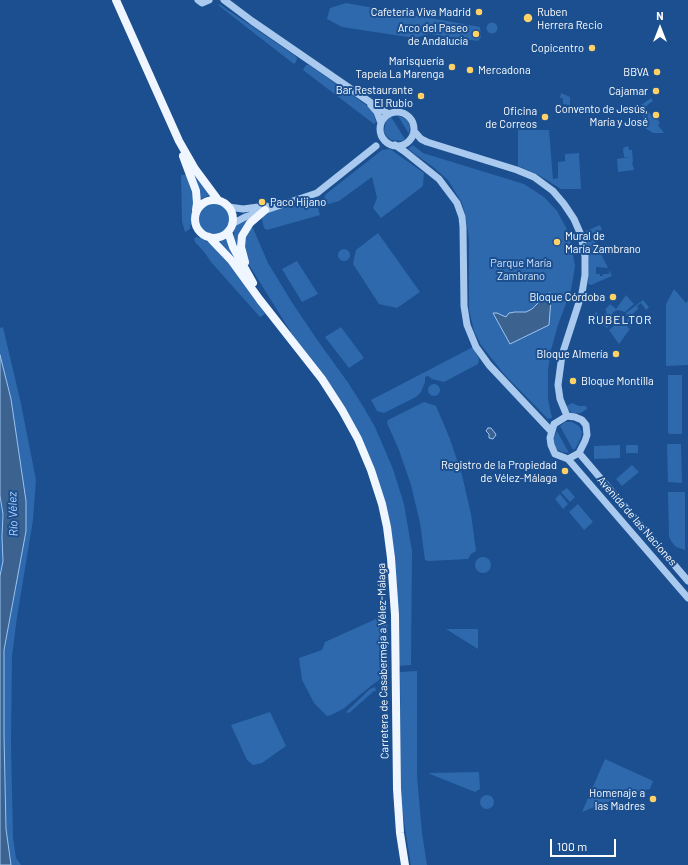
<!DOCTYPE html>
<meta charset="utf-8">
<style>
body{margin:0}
#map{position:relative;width:688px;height:865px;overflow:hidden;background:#1b4f8f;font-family:Barlow,sans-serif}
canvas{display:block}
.north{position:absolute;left:640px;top:8px;width:40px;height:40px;-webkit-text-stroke:3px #1b4f8f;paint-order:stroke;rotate:0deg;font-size:11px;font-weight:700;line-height:16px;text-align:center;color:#fff}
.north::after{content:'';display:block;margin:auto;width:14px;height:18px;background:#fff;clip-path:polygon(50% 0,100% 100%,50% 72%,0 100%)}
.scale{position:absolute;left:550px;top:839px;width:66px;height:18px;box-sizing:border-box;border:2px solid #fff;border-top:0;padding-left:5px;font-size:12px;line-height:14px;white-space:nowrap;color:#fff;-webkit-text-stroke:3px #1b4f8f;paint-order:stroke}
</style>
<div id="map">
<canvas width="688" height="865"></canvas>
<div class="north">N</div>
<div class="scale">100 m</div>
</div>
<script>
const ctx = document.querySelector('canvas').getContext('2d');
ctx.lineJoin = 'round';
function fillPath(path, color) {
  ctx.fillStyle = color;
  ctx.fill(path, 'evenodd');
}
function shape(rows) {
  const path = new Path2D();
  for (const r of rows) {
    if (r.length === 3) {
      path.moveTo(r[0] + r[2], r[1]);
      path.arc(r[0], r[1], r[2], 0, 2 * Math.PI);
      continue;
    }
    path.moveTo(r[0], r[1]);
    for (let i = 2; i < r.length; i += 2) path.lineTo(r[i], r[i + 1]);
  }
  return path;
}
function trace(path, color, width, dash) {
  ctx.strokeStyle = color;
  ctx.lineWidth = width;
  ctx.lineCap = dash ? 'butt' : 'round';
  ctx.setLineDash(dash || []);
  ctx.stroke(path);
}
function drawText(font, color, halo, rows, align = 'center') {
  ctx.font = font + ' Barlow,sans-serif';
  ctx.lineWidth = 4;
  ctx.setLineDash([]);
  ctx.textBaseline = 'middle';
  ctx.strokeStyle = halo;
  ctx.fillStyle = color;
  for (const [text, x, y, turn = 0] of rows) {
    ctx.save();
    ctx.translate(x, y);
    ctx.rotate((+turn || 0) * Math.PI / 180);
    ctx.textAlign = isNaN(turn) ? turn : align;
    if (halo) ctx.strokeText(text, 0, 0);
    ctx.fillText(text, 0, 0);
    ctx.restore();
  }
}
fillPath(shape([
 [346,3,480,27,481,37,478,41,429,34,414,38,342,27,327,19,330,8],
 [219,4,294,55,297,58,296,62,294,64,218,5],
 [492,28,5.5],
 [306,65,309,65,369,107,373,112,376,122,374,124,303,70],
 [561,93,570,97,570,105,563,104,563,98,560,98],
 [651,98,653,101,646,106,646,109,654,118,656,117,660,123,658,125,664,133,653,133,645,128,641,105],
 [398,116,404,118,408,121,410,126,409,134],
 [391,117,405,139,402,141,391,140,387,137,384,132,386,121],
 [518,130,549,130,553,179,558,178,558,162,565,161,565,154,579,153,581,189,561,189,537,174,518,166],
 [413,145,423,153,524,184,544,197,557,211,569,233,575,266,571,290,558,325,551,350,548,370,548,399,552,418,548,419,504,374,481,345,474,331,469,310,469,239,466,218,462,203,448,180,433,167,408,149],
 [628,146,629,150,632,150,633,162,632,162,634,170,618,172,617,159,629,157,624,157,623,148],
 [390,149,424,173,423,186,381,218,373,208,377,198,372,177,339,201,325,205,324,198,326,194,382,150],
 [191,167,210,195,201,199],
 [181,175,186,175,194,200,190,229,185,232,182,221],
 [311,201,317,204,320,215,267,230,264,228,262,219,265,213],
 [214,218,16],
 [246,218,248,220,243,227,239,236,238,247,234,239,234,230,236,225],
 [600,225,602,230,587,235,585,233,586,231],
 [248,228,253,228,268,263,293,304,318,341,349,384,364,408,375,427,393,469,404,504,412,551,411,665,398,666,396,579,370,458,353,422,340,400,294,337,246,260,243,239],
 [378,233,420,292,397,308,379,304,353,264,356,250],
 [196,237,201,238,218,249,231,263,265,314,260,317,211,262,205,253,195,242,194,239],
 [227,238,237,262,218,241],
 [593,238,608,268,596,267,596,274,600,274,600,276,603,276,603,274,609,274,609,270,612,276,591,285,588,284,589,261,585,241],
 [344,255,6],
 [297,261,318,294,302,302,282,269],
 [674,289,686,303,688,301,688,365,666,366,666,304],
 [626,295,634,304,625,312,618,310,613,312,611,318,612,323,607,328,593,317,596,312,602,317,607,312,605,310,610,304,616,309],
 [643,300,649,307,646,310,641,303,637,306,638,309,630,316,630,319,632,324,631,327,626,323,628,318,626,313],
 [625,324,630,329,619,344,609,330,615,325,619,326],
 [3,327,21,404,36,480,33,520,17,617,12,656,11,743,13,837,16,858,21,865,11,865,6,829,4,735,4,650,15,592,21,466,11,399,0,355,0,328],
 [341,327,364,358,349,368,325,337],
 [473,347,479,359,478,364,444,382,432,379,428,376,425,377,425,382,421,392,416,397,384,413,377,411,371,400],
 [668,375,682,375,682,434,670,434,668,433],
 [434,390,6],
 [424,402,436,406,450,439,462,475,471,514,476,551,471,554,468,559,429,561,425,560,420,523,411,485,399,450,387,423,388,420],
 [572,403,579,406,586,406,587,409,581,413,572,413,565,407],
 [565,422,572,422,579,426,582,432,581,438,575,449,573,450,560,426],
 [557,431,569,453,562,452,558,450,554,445,554,438],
 [668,444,681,444,682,483,668,482,667,445],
 [620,445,620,458,594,459,594,446],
 [626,445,638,445,638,453,626,453],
 [632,465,639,472,622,486,616,479],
 [567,488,575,497,570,502,561,492],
 [668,492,685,492,685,550,676,547,671,541,669,536],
 [560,494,568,504,563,509,555,499],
 [0,496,3,514,2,537,3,561,0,576],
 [578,504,593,522,584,530,569,512],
 [483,565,8],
 [387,614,389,673,372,685,343,709,331,715,327,716,314,703,302,680,299,658,322,650,325,642],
 [446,629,478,629,478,649],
 [417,671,417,776,422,833,427,865,411,865,401,804,400,672],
 [375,687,376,691,374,691,349,713,346,712,370,689],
 [270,712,286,746,262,763,253,765,247,760,231,725],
 [605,759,653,781,650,789,645,790,643,796,620,798,599,805,582,812],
 [479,772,480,789,475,792,430,774,429,773],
 [487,802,7]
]), '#2e69ad');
const water = shape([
 [550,293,551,299,549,325,510,344,493,313,497,313,506,317,509,313,515,312,526,312,532,309,539,302,550,293],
 [0,355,11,399,26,501,26,531,4,650,4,735,6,829,11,865,0,865,0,576,3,561,2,537,3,514,0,496,0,355],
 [488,428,491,428,495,433,496,435,493,439,489,438,489,434,486,431,488,428]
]);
fillPath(water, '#3c6290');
trace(water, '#9cc4f0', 1);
trace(shape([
 [198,0,202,3,209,0],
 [224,0,252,21,380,109,389,114],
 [371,105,377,112,381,123],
 [397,129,17],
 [414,131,421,139,427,142,517,170,534,177,553,191,564,204,574,219,581,235,585,256,585,275,582,293,562,355,558,385,560,399,567,416],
 [395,145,404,151,439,179,457,203,462,217,463,227,464,306,467,325,476,347,489,365,551,431],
 [229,207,243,209,266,206],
 [232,224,245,217,317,193,376,146],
 [567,416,575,417,582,420,586,425,587,435,585,441,579,453,568,459,555,454,551,445,550,438,554,424,567,416],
 [579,453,688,581],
 [568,459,688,598]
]), '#a9c9ee', 7);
trace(shape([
 [116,0,179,141,195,169,218,200],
 [183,156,196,191,197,203,196,210],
 [214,219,19],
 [228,232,233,247,253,283],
 [209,237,231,260,260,300,322,379,342,410,358,439,371,470,382,504,387,527,391,558,395,615,397,789,400,833,405,865],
 [245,262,241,247,242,236,250,223,265,210]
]), '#f0f6ff', 8);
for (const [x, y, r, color] of [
 [479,12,4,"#ffd166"],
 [528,18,5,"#ffd166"],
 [476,34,4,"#ffd166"],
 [592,48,4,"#ffd166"],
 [452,67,4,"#ffd166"],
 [470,70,4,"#ffd166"],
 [657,72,4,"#ffd166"],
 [656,91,4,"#ffd166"],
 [421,96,4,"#ffd166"],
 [656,115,4,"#ffd166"],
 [545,117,4,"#ffd166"],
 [262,202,4,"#ffd166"],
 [557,242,4,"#ffd166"],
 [613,297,4,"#ffd166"],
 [616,354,4,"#ffd166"],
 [573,381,4,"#ffd166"],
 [565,471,4,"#ffd166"],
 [653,799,4,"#ffd166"]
]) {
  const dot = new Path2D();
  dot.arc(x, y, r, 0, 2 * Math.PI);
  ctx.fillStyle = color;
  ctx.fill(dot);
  trace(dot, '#1b4f8f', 1.5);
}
drawText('11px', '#fff', '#1b4f8f', [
 ["Cafeteria Viva Madrid",471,12],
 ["Ruben",537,12,"left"],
 ["Herrera Recio",537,25,"left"],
 ["Arco del Paseo",468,28],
 ["de Andalucía",468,41],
 ["Copicentro",584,48],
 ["Marisquería",444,61],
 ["Tapeía La Marenga",444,74],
 ["Mercadona",478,70,"left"],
 ["BBVA",649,72],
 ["Bar Restaurante",413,90],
 ["El Rubio",413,103],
 ["Cajamar",648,91],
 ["Convento de Jesús,",648,109],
 ["María y José",648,122],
 ["Oficina",537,111],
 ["de Correos",537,124],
 ["Paco Hijano",270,202,"left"],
 ["Mural de",565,236,"left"],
 ["María Zambrano",565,249,"left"],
 ["Bloque Córdoba",605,297],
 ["Bloque Almería",608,354],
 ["Bloque Montilla",581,381,"left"],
 ["Registro de la Propiedad",557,465],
 ["de Vélez-Málaga",557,478],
 ["Homenaje a",645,793],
 ["las Madres",645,806]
], 'right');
drawText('11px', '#cfe3fa', '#1b4f8f', [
 ["Parque María",521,263],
 ["Zambrano",521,276]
]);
drawText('11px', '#fff', '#1b4f8f', [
 ["Avenida de las Naciones",637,521,49],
 ["Carretera de Casabermeja a Vélez-Málaga",383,661,-91]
]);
ctx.letterSpacing = '1px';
drawText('12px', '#fff', '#1b4f8f', [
 ["RUBELTOR",620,320]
]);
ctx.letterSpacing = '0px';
drawText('italic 12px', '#b5d3f5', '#1b4f8f', [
 ["Río Vélez",13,514,-92]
]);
</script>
